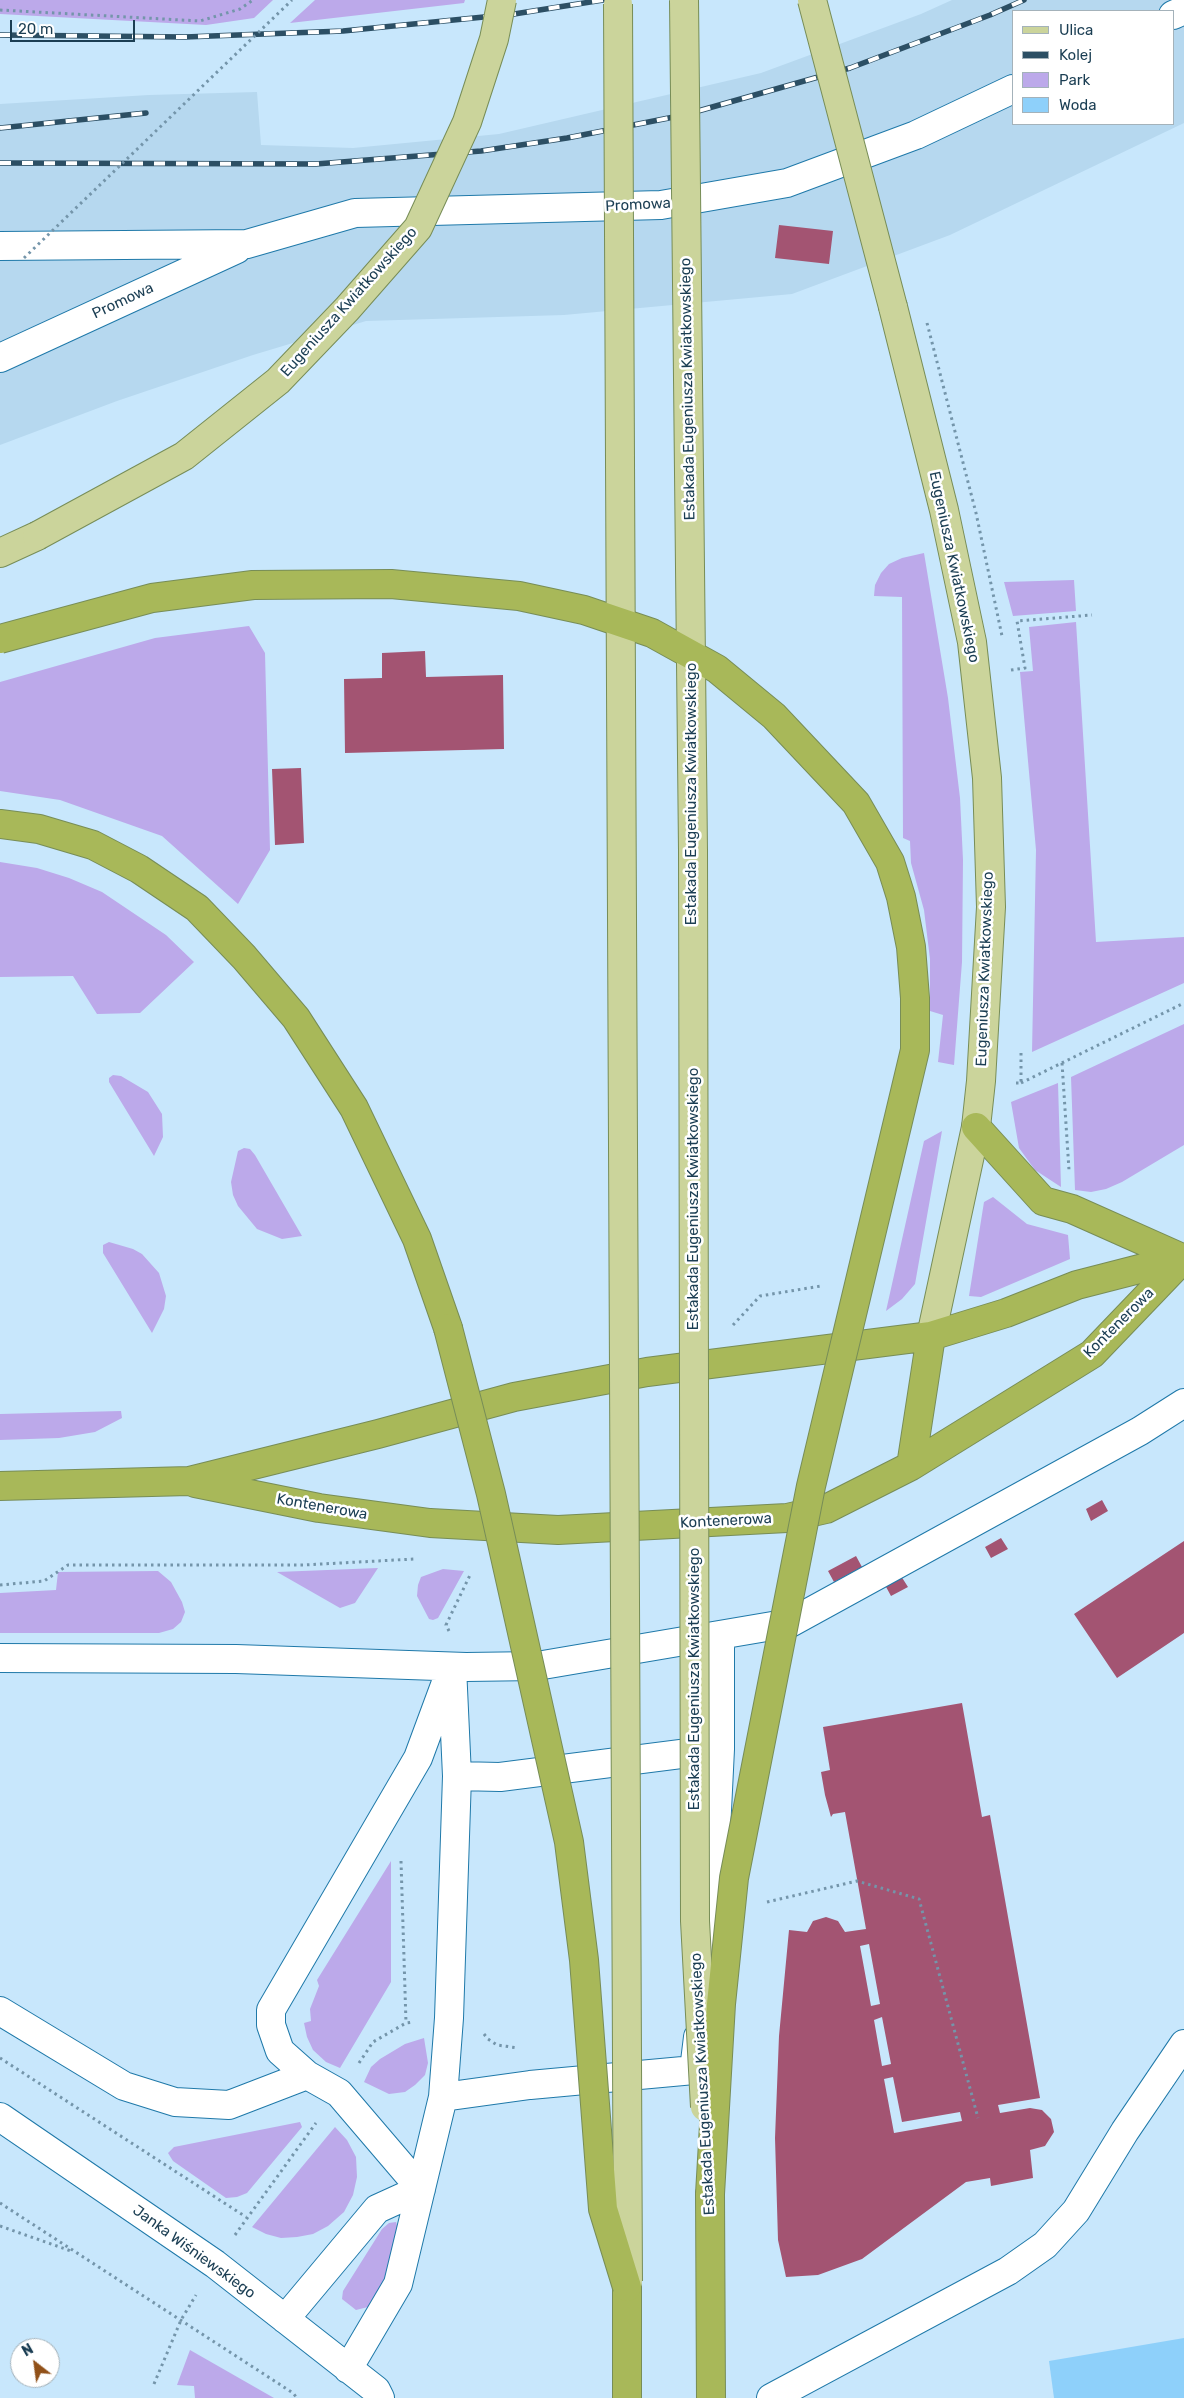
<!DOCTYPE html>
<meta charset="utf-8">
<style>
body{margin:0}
#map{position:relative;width:1184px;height:2398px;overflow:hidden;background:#c8e7fc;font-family:Rubik,sans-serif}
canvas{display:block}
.legend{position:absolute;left:1012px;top:10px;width:162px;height:115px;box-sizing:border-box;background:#fff;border:1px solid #a4b2ba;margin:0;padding:6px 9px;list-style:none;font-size:15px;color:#1b3e53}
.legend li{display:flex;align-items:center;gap:10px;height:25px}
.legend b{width:25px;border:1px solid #a4b2ba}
.north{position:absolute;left:10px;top:2338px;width:50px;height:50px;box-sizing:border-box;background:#fff;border:1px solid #a4b2ba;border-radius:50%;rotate:330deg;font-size:14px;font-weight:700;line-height:20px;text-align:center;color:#1b3e53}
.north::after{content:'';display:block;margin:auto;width:18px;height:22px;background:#915119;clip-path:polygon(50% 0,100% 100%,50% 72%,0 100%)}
.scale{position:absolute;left:10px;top:20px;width:125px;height:22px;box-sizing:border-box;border:2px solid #1b3e53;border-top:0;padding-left:6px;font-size:15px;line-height:18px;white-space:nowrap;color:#1b3e53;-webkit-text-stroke:4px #fff;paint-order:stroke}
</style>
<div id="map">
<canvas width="1184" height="2398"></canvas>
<ul class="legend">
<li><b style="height:6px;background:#cbd49b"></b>Ulica</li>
<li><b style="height:6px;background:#2c4f64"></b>Kolej</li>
<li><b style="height:14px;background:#bca9ea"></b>Park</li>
<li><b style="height:14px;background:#8ed0fa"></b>Woda</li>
</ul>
<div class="north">N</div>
<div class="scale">20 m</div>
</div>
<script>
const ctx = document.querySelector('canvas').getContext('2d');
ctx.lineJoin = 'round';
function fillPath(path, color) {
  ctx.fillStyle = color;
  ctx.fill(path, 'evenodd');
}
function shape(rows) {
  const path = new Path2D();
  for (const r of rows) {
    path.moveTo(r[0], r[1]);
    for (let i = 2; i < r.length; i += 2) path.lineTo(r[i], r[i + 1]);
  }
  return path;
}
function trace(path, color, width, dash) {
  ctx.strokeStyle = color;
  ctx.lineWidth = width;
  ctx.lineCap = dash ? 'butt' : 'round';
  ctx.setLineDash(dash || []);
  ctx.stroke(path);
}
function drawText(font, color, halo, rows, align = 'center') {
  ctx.font = font + ' Rubik,sans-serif';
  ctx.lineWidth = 5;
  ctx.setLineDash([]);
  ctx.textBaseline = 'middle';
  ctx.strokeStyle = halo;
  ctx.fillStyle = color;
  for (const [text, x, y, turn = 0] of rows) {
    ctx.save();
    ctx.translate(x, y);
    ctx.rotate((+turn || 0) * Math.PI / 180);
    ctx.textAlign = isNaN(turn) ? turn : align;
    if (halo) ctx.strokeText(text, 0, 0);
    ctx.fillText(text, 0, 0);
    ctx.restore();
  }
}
fillPath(shape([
 [952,0,1184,0,1184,123,950,235,792,294,564,315,366,321,253,355,117,401,0,445,0,104,149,95,257,92,261,145,353,148,499,134,761,73,921,14],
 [1013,11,1173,11,1173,124,1013,124]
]), '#b6d8ef');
fillPath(shape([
 [0,0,273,0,254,18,206,25,0,14],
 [315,0,465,0,464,3,290,23],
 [924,553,948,698,960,798,963,860,962,962,954,1065,938,1062,943,1015,930,1011,930,959,924,910,911,863,910,841,903,838,902,597,874,596,875,585,881,573,889,564,902,558],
 [1074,580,1076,611,1013,616,1004,582],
 [1076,622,1096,942,1184,937,1184,983,1032,1052,1036,850,1020,672,1033,671,1029,627],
 [249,626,265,653,270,850,238,904,162,836,60,800,0,791,0,682,155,638],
 [0,862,37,868,69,878,102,892,166,935,194,962,140,1013,97,1014,73,976,0,977],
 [1184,1024,1184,1145,1122,1182,1106,1189,1091,1192,1075,1190,1071,1077],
 [113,1075,121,1076,148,1092,162,1114,163,1137,154,1156,109,1082,109,1078],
 [1058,1083,1061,1187,1035,1170,1019,1148,1011,1102],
 [942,1131,915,1284,902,1299,886,1311,924,1141],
 [244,1148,250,1149,255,1155,302,1236,282,1239,257,1229,238,1206,233,1195,231,1182,238,1151],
 [993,1197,1027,1224,1068,1235,1070,1259,981,1297,969,1296,984,1202],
 [109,1242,133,1249,142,1254,159,1273,166,1296,164,1309,152,1333,103,1253,103,1245],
 [121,1411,122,1418,95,1432,59,1438,0,1440,0,1414],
 [378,1568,355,1603,340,1608,277,1572],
 [443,1569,464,1571,438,1618,433,1620,429,1619,417,1596,418,1585,421,1577],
 [158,1571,171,1582,182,1602,185,1612,181,1622,173,1629,159,1633,0,1633,0,1593,56,1590,58,1572],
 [391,1861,391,1982,340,2068,326,2062,313,2050,307,2037,304,2023,311,2021,310,2009,319,1986,317,1980],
 [424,2038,428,2063,425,2075,415,2085,405,2092,389,2094,364,2082,371,2067,380,2059,405,2044],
 [300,2122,302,2127,247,2193,237,2197,226,2198,173,2161,168,2153,174,2147],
 [335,2127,347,2140,356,2157,357,2177,353,2195,344,2212,328,2226,313,2234,297,2237,281,2238,266,2234,252,2227],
 [396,2222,398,2229,380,2300,368,2307,356,2310,342,2299,343,2291,382,2229,389,2223],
 [190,2350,274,2398,195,2398,194,2386,177,2385]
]), '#bca9ea');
fillPath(shape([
 [1184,2338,1184,2398,1054,2398,1049,2361]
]), '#8ed0fa');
fillPath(shape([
 [779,225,833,231,829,264,775,258],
 [425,651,426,677,503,675,504,749,345,753,344,679,382,678,382,653],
 [301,768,304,843,275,845,272,769],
 [1102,1500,1108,1511,1091,1521,1086,1509],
 [1001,1538,1008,1549,991,1558,985,1547],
 [1184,1541,1184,1633,1117,1678,1074,1614],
 [856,1556,862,1567,834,1582,828,1571],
 [901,1576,908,1587,891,1596,885,1585],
 [962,1703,982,1817,990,1815,1040,2098,998,2105,1000,2113,1030,2108,1042,2110,1051,2119,1054,2132,1045,2146,1030,2150,1033,2178,991,2186,990,2178,966,2182,862,2259,818,2275,786,2277,778,2240,775,2138,779,2036,789,1930,807,1932,813,1921,826,1917,838,1921,845,1932,866,1929,845,1812,833,1814,831,1817,825,1795,821,1772,830,1770,823,1727],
 [869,1944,880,2004,871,2006,860,1946],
 [882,2017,891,2064,882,2066,874,2020],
 [893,2077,902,2122,960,2112,962,2121,894,2133,884,2079]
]), '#a35472');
const minor = shape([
 [1173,15,1184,10],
 [0,246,247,244,355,213,661,205,787,183,916,135,1013,89],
 [0,358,237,249],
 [0,1658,236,1659,466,1667,537,1666,790,1623,1140,1431,1184,1403],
 [720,1749,720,1635],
 [457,1776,500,1777,720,1749,713,1892,705,1962],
 [0,2011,124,2086,175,2102,229,2105,307,2075],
 [443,2097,530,2085,694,2070,698,2037],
 [0,2117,215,2264,376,2390,380,2398],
 [421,2189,339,2093,307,2075,280,2051,271,2025,271,2010,418,1758,448,1677],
 [285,2319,377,2209,421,2189],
 [348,2369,398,2284,443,2097,449,2018,457,1776,452,1667],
 [771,2398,1008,2271,1045,2245,1076,2211,1125,2131,1184,2044]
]);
const major = shape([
 [893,307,944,510,972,642,987,778,991,907,981,1081,976,1127,931,1336],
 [0,553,37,536]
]);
const highway = shape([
 [0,824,39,829,93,845,139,869,197,908,244,957,296,1018,354,1108,417,1239,448,1328],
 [976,1127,1043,1201,1072,1209,1182,1258],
 [911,1466,931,1336],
 [195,1483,319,1508,430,1523,558,1530,787,1518,826,1509,911,1466,1092,1354,1184,1258],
 [0,1486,189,1481,378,1434,514,1397,647,1372,931,1336,1006,1313,1077,1285,1182,1258],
 [710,2194,711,2398],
 [627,2398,627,2287]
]);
trace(minor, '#1f79a9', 30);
trace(major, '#778d57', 30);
trace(highway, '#778d57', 30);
trace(shape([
 [0,10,200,21,240,9,253,0],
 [1011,670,1025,668,1017,621,1092,615],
 [1062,1063,1069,1170],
 [1016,1083,1021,1083,1021,1052],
 [1021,1083,1184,1003],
 [733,1325,760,1296,821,1286],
 [0,1585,44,1581,68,1565,303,1565,414,1559],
 [449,1631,446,1625,471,1573],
 [401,1861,406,2023],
 [767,1902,857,1881,919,1899,978,2118],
 [484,2034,488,2039,497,2045,518,2048],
 [0,2058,246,2217],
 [359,2063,373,2042,406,2023,414,2022],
 [0,2203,293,2393,297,2398],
 [0,2226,71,2251],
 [235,2235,316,2123],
 [154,2384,181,2320,196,2295]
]), '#7495aa', 3, [2.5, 4]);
trace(minor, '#fff', 28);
trace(major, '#cbd49b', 28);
trace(highway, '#a8b859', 28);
const rail = shape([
 [0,35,185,37,343,31,514,14,603,0],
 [0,128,146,113],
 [0,163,316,164,481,151,567,138,684,115,850,68,990,15,1024,0]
]);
trace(rail, '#2c4f64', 5.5);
trace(rail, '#fff', 4, [11]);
const majorBridge = shape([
 [684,0,693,850,695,1921,705,2107],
 [812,0,893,307],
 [618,4,628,2281],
 [37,536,184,456,278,381,347,309,418,228,467,122,494,39,502,0]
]);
const highwayBridge = shape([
 [0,639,152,598,253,585,391,584,519,596,584,610,652,633,717,669,774,716,856,803,890,862,901,897,911,947,915,998,915,1050,811,1486,734,1878,721,2004,710,2194],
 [448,1328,491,1494,569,1842,584,1960,603,2209,627,2287]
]);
trace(majorBridge, '#778d57', 30, []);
trace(highwayBridge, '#778d57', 30, []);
trace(shape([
 [24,258,292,0],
 [927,323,976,513,1002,636]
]), '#7495aa', 3, [2.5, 4]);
trace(majorBridge, '#cbd49b', 28);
trace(highwayBridge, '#a8b859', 28);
drawText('15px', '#1b3e53', '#fff', [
 ["Promowa",638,205,-3],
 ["Promowa",123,301,-25],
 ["Eugeniusza Kwiatkowskiego",349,302,-48],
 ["Estakada Eugeniusza Kwiatkowskiego",688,389,-91],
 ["Eugeniusza Kwiatkowskiego",954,567,78],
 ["Estakada Eugeniusza Kwiatkowskiego",692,794,-90],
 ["Eugeniusza Kwiatkowskiego",985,969,-88],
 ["Estakada Eugeniusza Kwiatkowskiego",694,1199,-90],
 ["Kontenerowa",1119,1323,-45],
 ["Kontenerowa",322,1507,10],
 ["Kontenerowa",726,1521,-3],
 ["Estakada Eugeniusza Kwiatkowskiego",695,1679,-90],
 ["Estakada Eugeniusza Kwiatkowskiego",703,2084,-93],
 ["Janka Wiśniewskiego",194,2252,36]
]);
</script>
